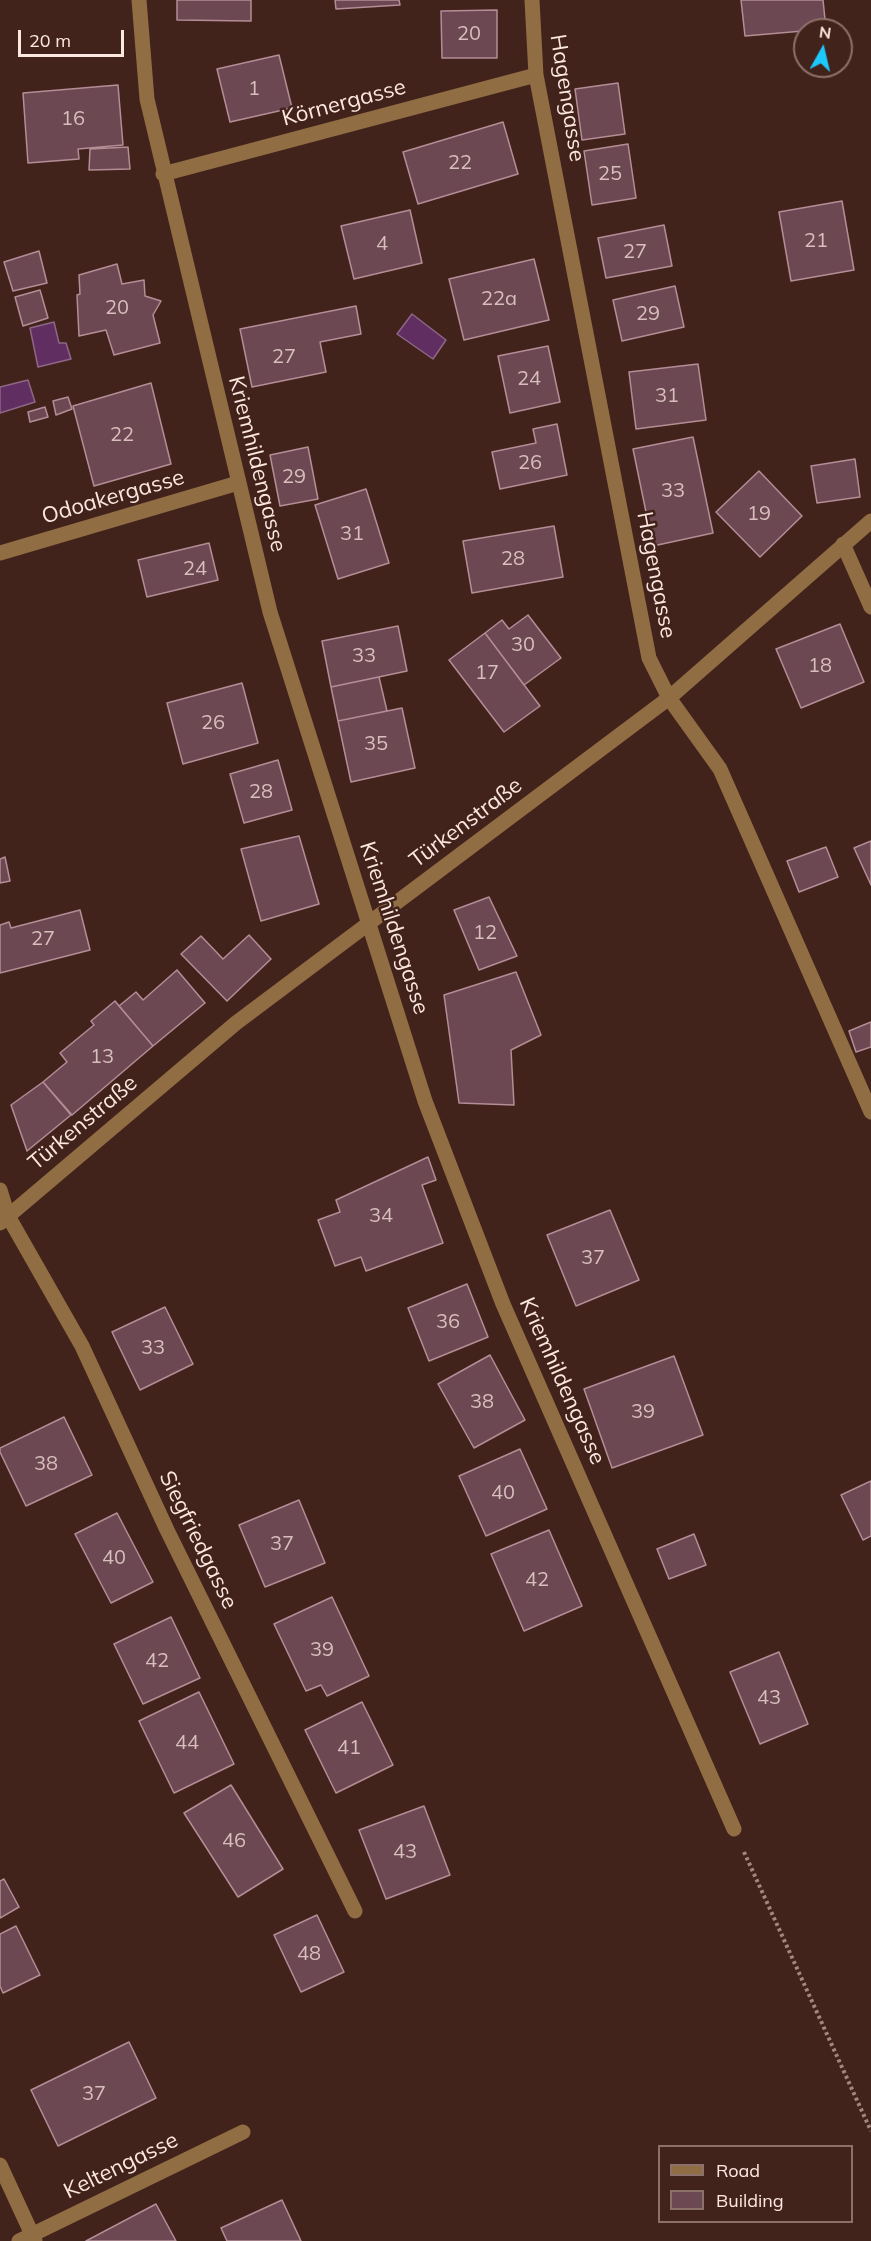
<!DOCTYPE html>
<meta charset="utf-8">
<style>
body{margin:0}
#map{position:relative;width:871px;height:2241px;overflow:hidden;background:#42231b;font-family:Mulish,sans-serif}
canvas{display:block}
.legend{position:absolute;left:658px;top:2145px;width:195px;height:78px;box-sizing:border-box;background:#42231b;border:2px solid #8c716a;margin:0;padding:8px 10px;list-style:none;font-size:18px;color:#fce7e1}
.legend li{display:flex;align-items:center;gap:12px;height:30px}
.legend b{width:30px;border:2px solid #8c716a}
.north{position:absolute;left:793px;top:18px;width:60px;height:60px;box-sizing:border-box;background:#42231b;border:2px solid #8c716a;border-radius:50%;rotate:8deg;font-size:16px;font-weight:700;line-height:24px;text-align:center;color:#fce7e1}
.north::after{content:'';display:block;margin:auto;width:21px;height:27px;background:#1cc9fc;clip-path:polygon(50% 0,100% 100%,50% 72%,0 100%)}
.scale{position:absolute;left:18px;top:30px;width:106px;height:27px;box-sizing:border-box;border:3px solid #fce7e1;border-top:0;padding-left:8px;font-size:18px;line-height:21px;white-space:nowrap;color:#fce7e1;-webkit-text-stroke:4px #42231b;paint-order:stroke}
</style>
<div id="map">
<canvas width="871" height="2241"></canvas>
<ul class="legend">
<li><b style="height:8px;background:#916d44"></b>Road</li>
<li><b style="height:16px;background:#6c4852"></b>Building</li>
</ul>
<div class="north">N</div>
<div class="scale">20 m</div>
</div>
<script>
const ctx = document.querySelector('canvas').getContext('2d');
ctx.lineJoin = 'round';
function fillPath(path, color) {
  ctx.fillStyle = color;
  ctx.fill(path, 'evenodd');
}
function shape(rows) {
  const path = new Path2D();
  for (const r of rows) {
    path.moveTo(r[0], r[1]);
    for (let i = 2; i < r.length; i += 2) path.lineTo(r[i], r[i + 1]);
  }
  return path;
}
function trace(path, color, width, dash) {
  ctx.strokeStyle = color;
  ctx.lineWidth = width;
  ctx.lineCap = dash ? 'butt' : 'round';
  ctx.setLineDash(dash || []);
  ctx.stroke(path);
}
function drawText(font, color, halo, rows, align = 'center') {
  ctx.font = font + ' Mulish,sans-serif';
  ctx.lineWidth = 5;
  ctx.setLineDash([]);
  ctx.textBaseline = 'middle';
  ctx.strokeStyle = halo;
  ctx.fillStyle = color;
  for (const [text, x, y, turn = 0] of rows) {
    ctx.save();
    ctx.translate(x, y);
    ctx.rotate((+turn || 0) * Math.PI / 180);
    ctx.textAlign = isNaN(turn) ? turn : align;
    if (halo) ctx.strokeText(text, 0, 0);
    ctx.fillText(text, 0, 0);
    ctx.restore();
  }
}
const water = shape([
 [412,314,446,340,433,359,397,334,412,314],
 [54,322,59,343,66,343,71,359,38,367,30,328,54,322],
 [28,380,35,402,0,413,0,387,28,380]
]);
fillPath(water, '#602e60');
trace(water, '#8f6687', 1.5);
const building = shape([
 [177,0,251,0,251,21,177,20,177,0],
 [335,0,399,0,400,5,336,9,335,0],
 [741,0,823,0,826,29,745,36,741,0],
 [497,10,497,58,442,58,441,11,497,10],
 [279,55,292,108,230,122,217,69,279,55],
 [618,83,625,134,582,140,575,89,618,83],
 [118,85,123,145,78,149,79,159,28,163,23,93,118,85],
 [503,122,518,174,418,204,403,152,503,122],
 [628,144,636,198,592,205,584,151,628,144],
 [128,147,130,169,89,170,90,149,128,147],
 [842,201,854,270,791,281,779,212,842,201],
 [410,210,422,263,354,279,341,226,410,210],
 [664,225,672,266,606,278,598,238,664,225],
 [39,251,47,283,13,291,4,262,39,251],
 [534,259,549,320,464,340,449,279,534,259],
 [117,264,122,284,144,280,145,296,161,301,153,315,160,343,114,355,106,330,79,336,77,295,80,294,79,275,117,264],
 [675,286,684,327,622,341,613,300,675,286],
 [40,290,48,318,23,326,15,297,40,290],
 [356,306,361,334,320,342,326,372,252,387,240,329,356,306],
 [548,346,560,402,510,413,498,356,548,346],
 [698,364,706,420,636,429,629,372,698,364],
 [151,383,171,464,94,486,73,406,151,383],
 [68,397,72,409,56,415,53,401,68,397],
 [45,407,48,417,30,422,28,412,45,407],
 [557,424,567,475,500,489,492,452,536,443,533,429,557,424],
 [693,437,713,533,653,546,633,449,693,437],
 [308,447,318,499,280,506,270,455,308,447],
 [855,459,860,497,817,503,811,466,855,459],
 [759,471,802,516,760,557,716,512,759,471],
 [366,489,389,563,338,579,315,505,366,489],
 [554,526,563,577,472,593,463,541,554,526],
 [209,543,218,580,147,597,138,560,209,543],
 [528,615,561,658,524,685,485,633,502,620,509,629,528,615],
 [840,624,864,682,801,708,776,649,840,624],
 [398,626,407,671,331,687,322,641,398,626],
 [485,633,540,706,504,732,449,660,485,633],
 [379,677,387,711,338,721,331,687,379,677],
 [242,683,258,743,183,764,167,703,242,683],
 [402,708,415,768,351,782,338,721,402,708],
 [278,760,292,810,244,823,230,774,278,760],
 [299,836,319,904,261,921,241,849,299,836],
 [871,841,871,885,854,848,871,841],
 [826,847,838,877,799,892,787,861,826,847],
 [5,857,10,881,0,883,0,859,5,857],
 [489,897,517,956,479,970,454,910,489,897],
 [80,910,90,950,0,973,0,925,9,922,11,928,80,910],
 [249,935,271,959,227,1001,181,954,201,936,223,959,249,935],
 [177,970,205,1003,153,1046,119,1006,136,992,143,1000,177,970],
 [516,972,541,1035,511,1050,514,1105,459,1103,444,995,516,972],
 [115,1001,153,1046,72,1115,43,1082,67,1062,60,1053,94,1025,91,1021,115,1001],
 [871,1022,871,1047,856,1052,849,1031,871,1022],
 [43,1082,71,1115,27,1151,11,1105,43,1082],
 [428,1157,436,1180,422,1185,443,1243,366,1271,361,1257,335,1266,318,1220,340,1212,336,1200,428,1157],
 [610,1210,639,1280,576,1306,547,1235,610,1210],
 [467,1284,488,1337,429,1361,408,1308,467,1284],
 [165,1307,193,1364,140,1390,112,1332,165,1307],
 [490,1355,525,1420,474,1448,438,1384,490,1355],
 [674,1356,703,1435,612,1468,584,1389,674,1356],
 [64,1417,92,1475,26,1506,0,1452,0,1448,64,1417],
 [520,1449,547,1509,486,1536,459,1476,520,1449],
 [871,1481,871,1536,863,1540,841,1495,871,1481],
 [299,1500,325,1563,265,1587,239,1525,299,1500],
 [117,1513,153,1582,111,1603,75,1534,117,1513],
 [549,1530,582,1606,524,1631,491,1554,549,1530],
 [694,1534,706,1565,669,1579,657,1549,694,1534],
 [332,1597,369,1676,327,1696,321,1685,306,1691,274,1624,332,1597],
 [171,1617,200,1678,143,1704,114,1644,171,1617],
 [779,1652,808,1724,760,1744,730,1672,779,1652],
 [199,1692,234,1764,174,1793,139,1721,199,1692],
 [362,1702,393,1765,336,1793,305,1730,362,1702],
 [231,1785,283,1869,238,1897,184,1813,231,1785],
 [424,1806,450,1875,386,1899,359,1830,424,1806],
 [4,1879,19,1907,0,1918,0,1881,4,1879],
 [317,1915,344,1972,301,1992,274,1935,317,1915],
 [16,1926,40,1975,3,1993,0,1986,0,1934,16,1926],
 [129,2042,156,2098,58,2146,31,2090,129,2042],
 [282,2200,301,2241,227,2241,221,2228,282,2200],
 [156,2204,176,2241,86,2241,156,2204]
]);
fillPath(building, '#6c4852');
trace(building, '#b48d97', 1.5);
trace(shape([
 [744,1852,871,2131]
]), '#a18780', 4, [3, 3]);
trace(shape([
 [139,0,147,99,270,612,425,1101,503,1304,734,1829],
 [532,0,536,75,649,658,669,698,720,769,871,1112],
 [163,174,536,75],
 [843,544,871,607],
 [0,553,238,483],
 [0,1190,8,1216,82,1346,167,1530,355,1911],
 [0,1223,236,1023,669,698,871,521],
 [0,2165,35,2241],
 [19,2241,243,2132]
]), '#916d44', 15);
drawText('20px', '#d8bfbd', null, [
 ["20",469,34],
 ["1",254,89],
 ["16",73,119],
 ["22",460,163],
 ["25",610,174],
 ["21",816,241],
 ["4",382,244],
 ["27",635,252],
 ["22a",499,299],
 ["20",117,308],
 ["29",648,314],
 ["27",284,357],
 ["24",529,379],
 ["31",667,396],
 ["22",122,435],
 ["26",530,463],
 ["29",294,477],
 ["33",673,491],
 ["19",759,514],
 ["31",352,534],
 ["28",513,559],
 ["24",195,569],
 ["30",523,645],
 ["33",364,656],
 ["18",820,666],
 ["17",487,673],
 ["26",213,723],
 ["35",376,744],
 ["28",261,792],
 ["12",485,933],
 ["27",43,939],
 ["13",102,1057],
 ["34",381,1216],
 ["37",593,1258],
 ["36",448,1322],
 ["33",153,1348],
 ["38",482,1402],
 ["39",643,1412],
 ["38",46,1464],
 ["40",503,1493],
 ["37",282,1544],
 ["40",114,1558],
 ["42",537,1580],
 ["39",322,1650],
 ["42",157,1661],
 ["43",769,1698],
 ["44",187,1743],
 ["41",349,1748],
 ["46",234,1841],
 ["43",405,1852],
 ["48",309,1954],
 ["37",94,2094]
]);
drawText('22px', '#fce7e1', '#42231b', [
 ["Hagengasse",567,98,81],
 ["Körnergasse",344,103,-15],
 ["Kriemhildengasse",257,464,76],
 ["Odoakergasse",113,497,-16],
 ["Hagengasse",656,575,79],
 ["Türkenstraße",466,823,-37],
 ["Kriemhildengasse",394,928,72],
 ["Türkenstraße",83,1123,-40],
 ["Kriemhildengasse",562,1381,66],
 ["Siegfriedgasse",198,1540,64],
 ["Keltengasse",121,2166,-26]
]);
</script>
